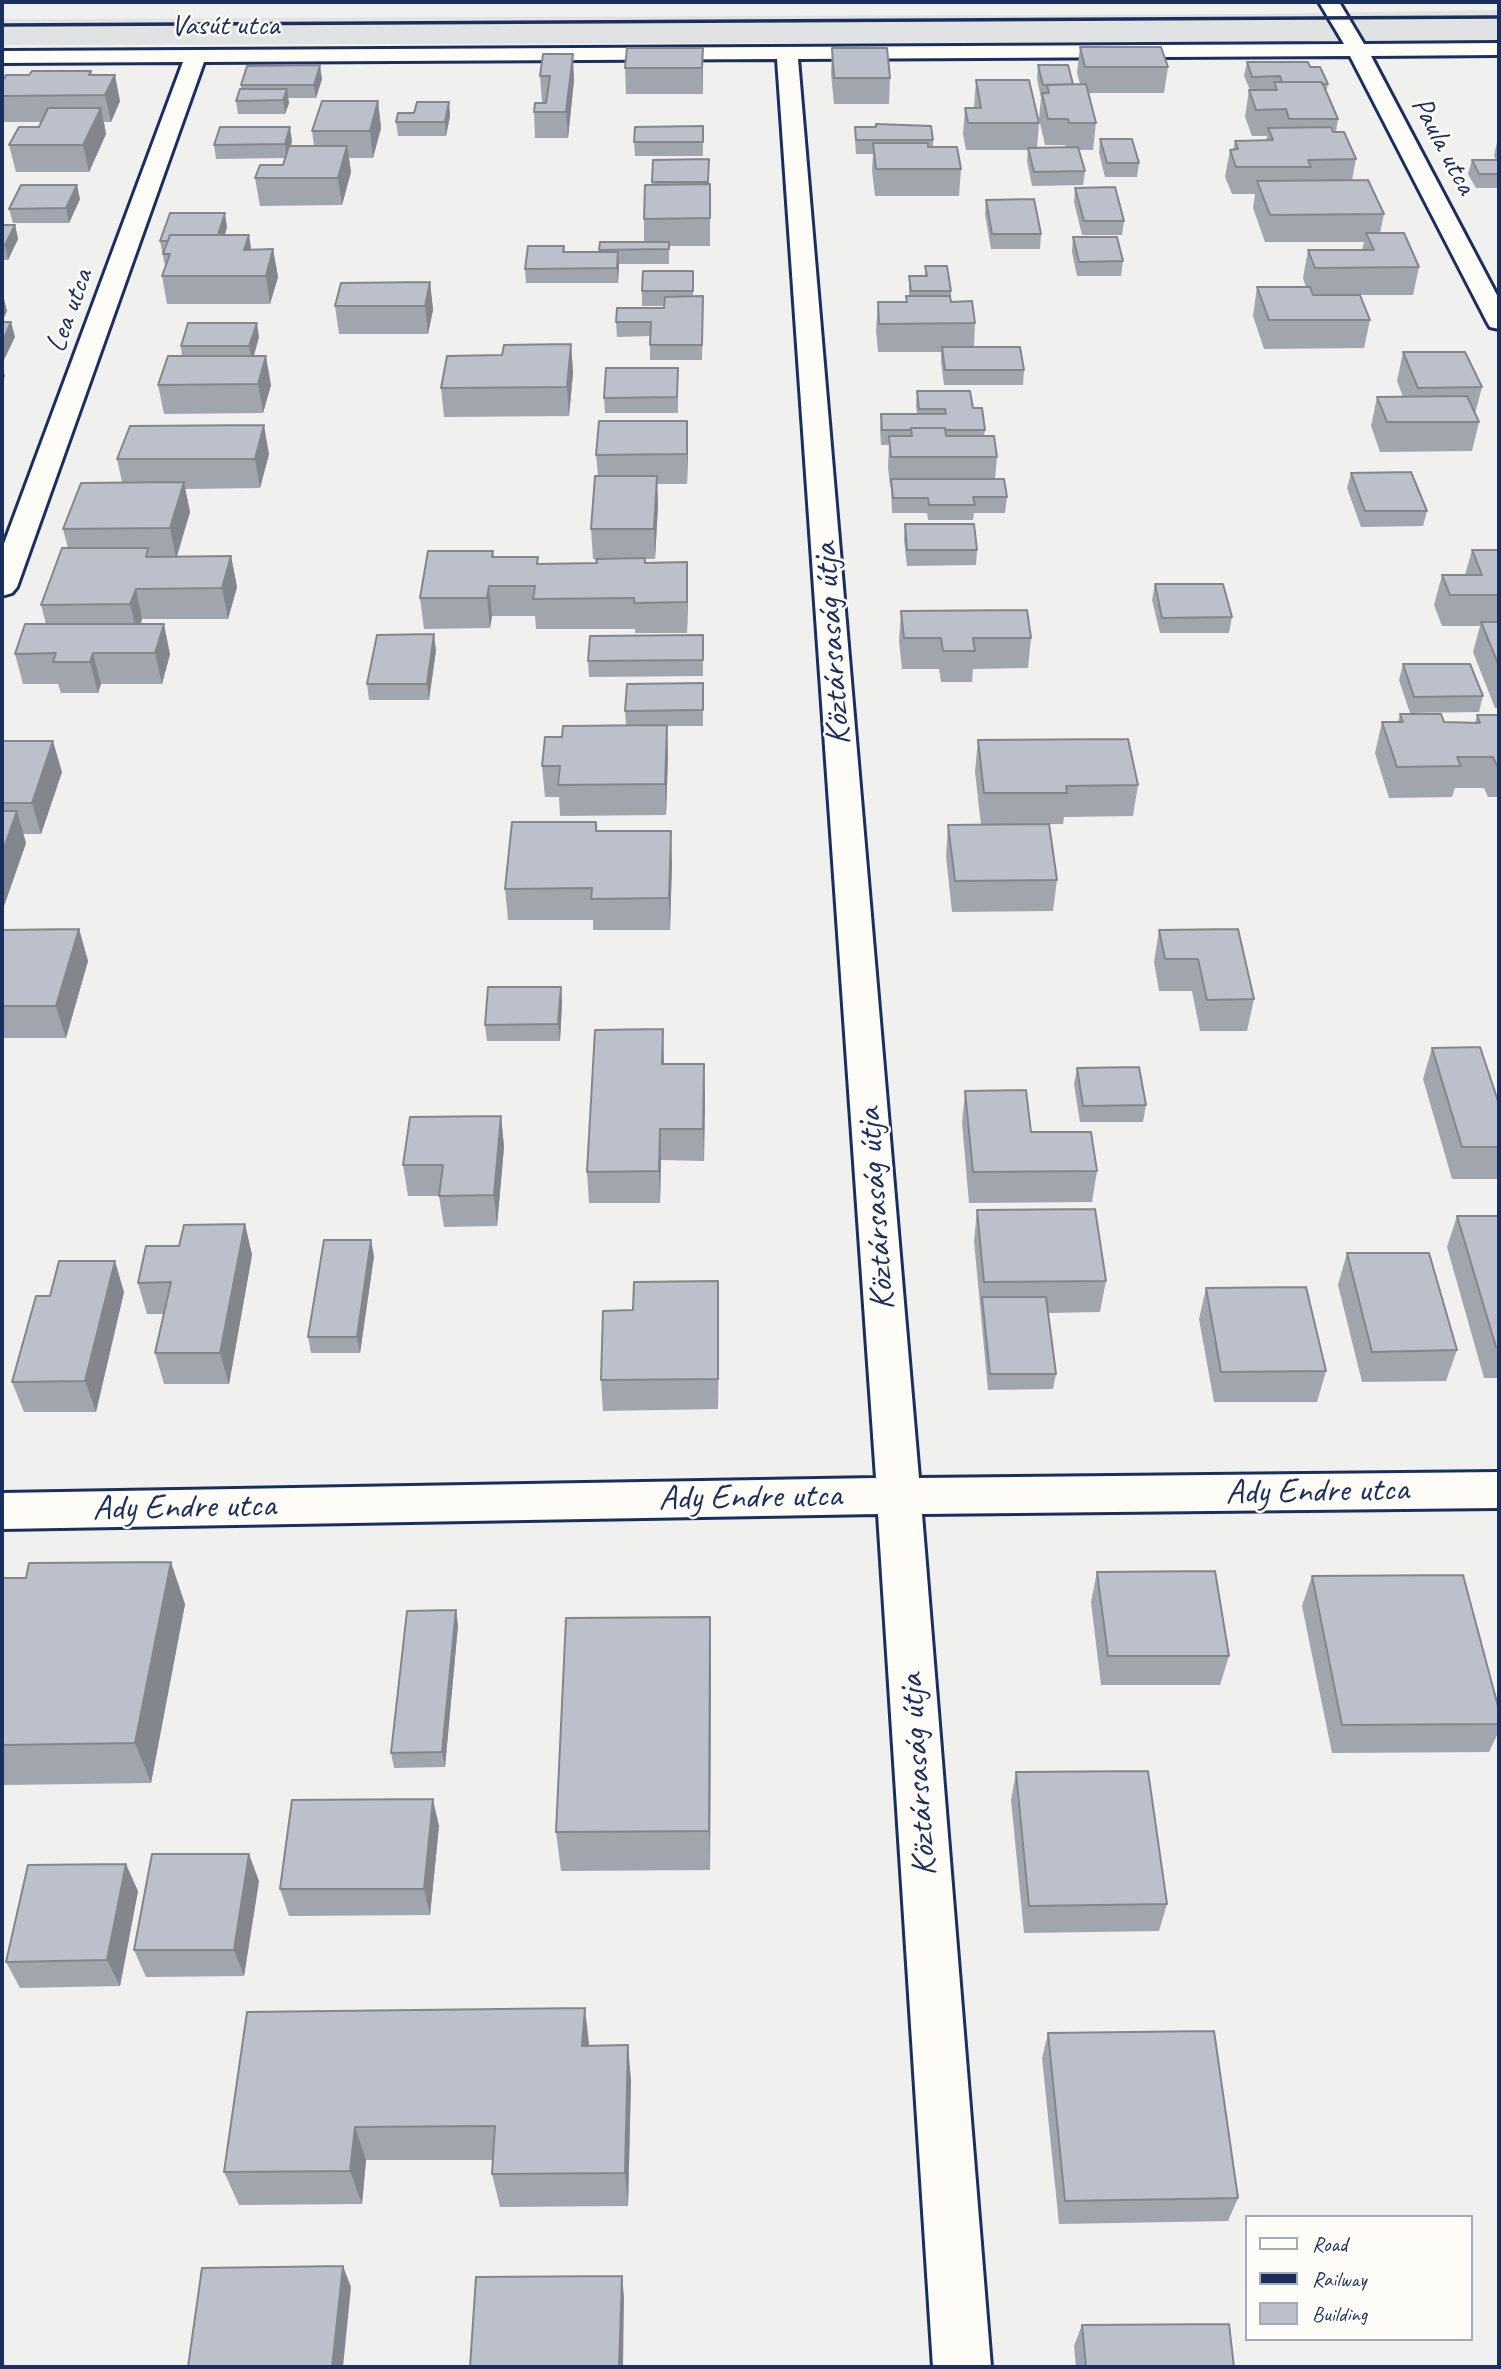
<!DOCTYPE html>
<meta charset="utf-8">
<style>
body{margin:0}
#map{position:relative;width:1501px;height:2369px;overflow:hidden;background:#f0f0ee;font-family:Caveat,sans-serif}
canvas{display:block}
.frame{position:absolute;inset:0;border:4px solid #1b2f5e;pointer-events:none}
.legend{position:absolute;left:1245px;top:2215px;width:228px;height:126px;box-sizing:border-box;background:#fdfcf7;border:2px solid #a3aaba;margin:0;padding:9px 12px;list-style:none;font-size:21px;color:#1b2f5e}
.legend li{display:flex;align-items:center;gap:14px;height:35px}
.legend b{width:35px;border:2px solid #a3aaba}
</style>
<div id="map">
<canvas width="1501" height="2369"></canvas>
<div class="frame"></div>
<ul class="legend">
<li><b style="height:9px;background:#fdfcf7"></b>Road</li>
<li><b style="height:9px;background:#1b2f5e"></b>Railway</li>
<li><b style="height:19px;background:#bbc0ca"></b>Building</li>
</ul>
</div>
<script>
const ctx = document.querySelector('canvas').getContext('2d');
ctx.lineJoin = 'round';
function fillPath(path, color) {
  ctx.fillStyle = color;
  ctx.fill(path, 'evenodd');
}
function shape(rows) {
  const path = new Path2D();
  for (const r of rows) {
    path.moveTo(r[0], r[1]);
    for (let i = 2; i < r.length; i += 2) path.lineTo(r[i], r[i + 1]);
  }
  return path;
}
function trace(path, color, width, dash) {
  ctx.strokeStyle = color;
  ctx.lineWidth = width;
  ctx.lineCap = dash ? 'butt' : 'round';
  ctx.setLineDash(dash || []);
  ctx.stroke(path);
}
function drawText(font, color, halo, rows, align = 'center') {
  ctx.font = font + ' Caveat,sans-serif';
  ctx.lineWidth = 5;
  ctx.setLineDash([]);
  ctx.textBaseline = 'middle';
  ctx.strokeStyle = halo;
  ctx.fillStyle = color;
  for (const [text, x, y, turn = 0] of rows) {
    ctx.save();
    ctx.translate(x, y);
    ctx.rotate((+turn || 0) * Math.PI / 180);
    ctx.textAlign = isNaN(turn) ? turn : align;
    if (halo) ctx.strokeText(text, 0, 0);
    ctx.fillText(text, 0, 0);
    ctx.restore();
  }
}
fillPath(shape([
 [1499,10,1499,41,2,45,2,19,1261,14]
]), '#e0e2e3');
const street = shape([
 [1319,2,1339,2,1364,44,1499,43,1499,55,1371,56,1499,299,1499,329,1490,327,1487,322,1350,56,798,59,919,1478,1499,1472,1499,1508,922,1514,991,2367,933,2367,878,1514,2,1529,2,1493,876,1478,777,59,204,62,17,587,12,593,2,596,2,549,183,62,2,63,2,51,1344,44,1319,2]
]);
trace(street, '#1b2f5e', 6);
fillPath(street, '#fdfcf7');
trace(shape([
 [2,25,1499,17]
]), '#1b2f5e', 3.5);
fillPath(shape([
 [1080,47,1168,67,1164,93,1088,93,1096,123,1093,150,1079,150,1085,171,1083,185,1032,186,1027,161,1028,150,966,150,963,134,965,108,974,108,976,80,1039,123,1037,148,1066,147,1065,145,1045,145,1039,119,1041,98,1037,79,1038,65,1073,84,1080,84,1077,73],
 [703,48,703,94,626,94,625,68],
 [832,48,890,78,889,104,834,104,831,74],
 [543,54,574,80,568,138,535,138,534,112,546,102,542,102,540,76],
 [1247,62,1310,67,1328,84,1326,92,1338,119,1336,132,1356,159,1352,180,1384,214,1380,233,1419,267,1413,295,1360,295,1370,320,1364,348,1264,349,1253,316,1257,287,1306,287,1303,278,1308,250,1362,250,1364,242,1265,242,1253,208,1255,194,1232,194,1225,177,1230,150,1233,150,1235,141,1266,140,1267,136,1252,136,1245,117,1249,90,1250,90,1244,76],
 [91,71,92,75,120,101,111,122,104,122,106,134,89,172,16,172,9,145,39,127,41,122,2,122,2,82,29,75],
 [322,79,316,98,288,98,289,103,285,114,238,114,236,101,241,89,241,85],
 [378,101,381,128,373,158,349,158,351,172,342,205,260,206,255,178,283,165,285,158,216,159,214,145,292,141,291,146,314,146,312,131],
 [449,102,450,116,446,136,398,136,396,122,414,113],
 [703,126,703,156,635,156,634,142],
 [855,127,933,140,933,147,961,169,959,196,875,196,872,170,873,154,856,154,855,140],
 [1100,139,1139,163,1137,177,1105,177,1099,153],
 [1497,142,1499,142,1499,188,1476,188,1468,174,1472,160,1496,160,1494,156],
 [709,159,709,184,710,184,710,246,669,246,669,264,619,264,618,283,526,283,525,269,564,246,565,252,599,252,600,242,644,242,644,219,652,185,653,160],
 [1075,188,1124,221,1122,235,1082,235,1074,202],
 [80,199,69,223,13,223,9,209],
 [986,200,1041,234,1040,249,991,249,985,214],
 [2,225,15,225,18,239,8,260,2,260],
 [227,227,225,235,249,235,251,250,273,249,278,277,270,304,167,304,162,276,165,266,160,241],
 [1073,237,1123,261,1121,276,1077,276,1072,252],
 [925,266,951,291,951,302,975,323,974,347,1024,370,1023,385,944,385,941,362,941,352,878,352,876,330,878,302,906,302,906,296,909,296,909,276,925,276],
 [693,271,693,296,703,296,702,360,650,360,650,336,617,337,616,322,664,308,664,306,642,306,642,291],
 [430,282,433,310,428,334,339,334,335,306],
 [259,337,254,356,271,385,263,413,164,414,158,385,182,356,181,346],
 [571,344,573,373,569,416,444,417,441,388,502,355],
 [1403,352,1482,387,1475,414,1479,422,1472,451,1380,452,1371,426,1377,397,1403,397,1397,381],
 [678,383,678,413,605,413,604,398],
 [917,391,973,408,985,430,984,436,997,457,995,479,1007,497,1005,513,974,513,973,520,928,520,927,513,892,513,891,487,890,487,888,466,889,445,881,445,880,430,881,414,917,414,916,406],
 [688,450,687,484,657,484,658,505,655,559,645,559,645,563,688,593,687,633,635,633,635,629,536,629,535,616,492,616,490,628,424,629,420,598,493,551,494,557,539,564,597,563,596,559,593,559,591,529,598,476,596,455],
 [269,454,260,488,185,489,190,512,177,557,231,556,237,587,228,619,142,619,141,624,170,654,162,684,101,684,98,693,61,693,58,684,23,684,15,654,46,624,41,605,68,548,63,529,122,482,117,459],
 [1351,473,1427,511,1423,526,1361,527,1347,488],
 [905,524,977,550,976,565,907,566,904,540],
 [1472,550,1499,550,1499,708,1495,708,1473,652,1480,626,1442,626,1434,605,1442,575,1465,575],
 [1155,584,1232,617,1229,633,1160,633,1152,600],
 [901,611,1031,638,1028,668,973,669,972,682,941,682,939,669,902,669,899,641],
 [703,635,703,676,589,677,588,661],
 [436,650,429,700,369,700,367,684],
 [1403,664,1483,696,1479,712,1410,713,1399,680],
 [703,683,703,726,667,726,668,756,666,815,560,816,559,797,545,797,542,766,562,737,626,725,625,711],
 [1400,714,1444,722,1475,723,1477,715,1499,715,1499,797,1488,797,1484,788,1455,788,1452,797,1389,798,1375,753,1382,722,1398,722],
 [978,740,1138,785,1133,816,1064,817,1063,824,981,825,975,772],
 [2,741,62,772,41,834,23,834,26,843,4,906,2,906],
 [596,822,596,831,672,862,670,930,593,930,593,920,508,920,505,889],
 [948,825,1057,880,1053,911,952,912,946,856],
 [79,929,88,961,66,1038,2,1038,2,930],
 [1159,930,1254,999,1247,1031,1200,1031,1192,991,1159,991,1154,962],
 [561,987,562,1003,560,1041,487,1041,485,1025],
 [1432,1048,1499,1104,1499,1179,1452,1179,1423,1079],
 [664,1064,705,1095,704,1161,661,1160,660,1203,589,1203,587,1172],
 [1077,1068,1146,1105,1143,1122,1080,1122,1074,1084],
 [965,1091,1031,1132,1097,1171,1092,1202,969,1203,962,1123],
 [501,1116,504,1147,497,1226,444,1227,439,1196,408,1196,403,1165],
 [977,1210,1106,1281,1100,1312,1048,1313,1056,1374,1053,1389,988,1390,974,1241],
 [1457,1216,1499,1216,1499,1378,1484,1378,1447,1247],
 [245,1224,252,1255,229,1384,164,1384,155,1353,164,1314,147,1314,138,1283,179,1246],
 [1347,1253,1457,1350,1446,1381,1362,1382,1338,1285],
 [374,1256,360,1353,311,1353,308,1337],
 [718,1281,718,1409,603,1411,601,1380,633,1310],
 [1206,1288,1326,1371,1317,1402,1214,1402,1199,1319],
 [124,1292,96,1412,24,1412,12,1382],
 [1097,1572,1229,1656,1220,1685,1101,1685,1091,1602],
 [1312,1576,1499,1724,1499,1731,1489,1752,1332,1753,1302,1606],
 [2,1578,185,1604,151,1783,4,1785,2,1780],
 [710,1617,711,1659,710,1870,561,1871,556,1832],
 [458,1625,445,1767,394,1768,391,1753],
 [1016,1772,1167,1904,1159,1931,1024,1933,1011,1800],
 [439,1826,430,1915,289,1916,280,1889],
 [259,1881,244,1976,146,1977,134,1950],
 [138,1891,120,1986,20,1988,6,1962],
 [1048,2033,1238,2198,1228,2221,1059,2224,1042,2058],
 [589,2045,631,2080,628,2206,500,2207,492,2174,493,2160,366,2160,362,2204,239,2205,224,2172],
 [1082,2325,1234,2367,1076,2367,1074,2346]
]), '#a1a5ae');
fillPath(shape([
 [703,48,703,94,702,68],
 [573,54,574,80,568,138,566,112],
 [320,65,322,79,316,98,314,85],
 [115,75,120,101,111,122,105,95],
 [287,89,289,103,285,114,283,100],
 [378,101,381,128,373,158,370,131],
 [449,102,450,116,446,136,445,122],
 [101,108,106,134,89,172,83,145],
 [290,127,292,141,287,158,285,144],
 [347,146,351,172,342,205,338,178],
 [77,185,80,199,69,223,66,208],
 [225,213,227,227,218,255,216,240],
 [15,225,18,239,8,260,5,245],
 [249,235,253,263,244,250],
 [273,249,278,277,270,304,266,276],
 [618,252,619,266,618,283,617,268],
 [430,282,433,310,428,334,425,306],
 [2,290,7,311,2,322],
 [11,322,15,337,2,364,5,376,2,384,2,343],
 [257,323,259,337,252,361,249,346],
 [571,344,573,373,569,416,567,387],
 [266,356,271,385,263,413,258,384],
 [687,421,688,450,687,484],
 [264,425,269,454,260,488,255,459],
 [657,476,658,505,655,559,654,529],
 [184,482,190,512,176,558,170,528],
 [231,556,237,587,228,619,222,588],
 [687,562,688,593,687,633],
 [489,586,492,616,490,628,487,598],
 [136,589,142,619,137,634,130,604],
 [164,624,170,654,162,684,155,653],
 [434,634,436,650,429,700,427,684],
 [93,653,101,684,98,693,90,662],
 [667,725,668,756,666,815,665,784],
 [53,741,62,772,41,834,32,803],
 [17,811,26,843,4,906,2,899,2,853],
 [671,831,672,862,670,930,669,898],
 [79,929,88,961,66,1038,56,1006],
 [561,987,562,1003,560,1041,558,1024],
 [663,1029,664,1061,663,1095,662,1064],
 [704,1064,705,1095,704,1161,703,1129],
 [501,1116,504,1147,497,1226,494,1195],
 [660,1129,661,1160,660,1203,659,1171],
 [245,1224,252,1255,229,1384,220,1353],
 [371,1240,374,1256,360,1353,357,1337],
 [115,1261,124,1292,96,1412,85,1381],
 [718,1281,719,1312,718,1409],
 [171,1562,185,1604,151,1783,135,1743],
 [456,1610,458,1625,445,1767,442,1752],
 [710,1617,711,1659,710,1870,709,1831],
 [433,1799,439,1826,430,1915,424,1889],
 [249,1854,259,1881,244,1976,234,1950],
 [126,1864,138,1891,120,1986,107,1960],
 [585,2008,589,2044,587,2081,582,2046],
 [628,2045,631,2080,628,2206,625,2173],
 [355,2127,366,2160,362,2204,350,2171],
 [343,2266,351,2287,343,2367,332,2367],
 [622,2276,624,2297,623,2367,619,2367]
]), '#83868d');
const building = shape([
 [1080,47,1161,47,1168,67,1085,67,1080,47],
 [627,48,703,48,702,68,625,68,627,48],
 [832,48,887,48,890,78,834,78,832,48],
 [543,54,573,54,566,112,534,112,535,103,546,103,550,76,540,76,543,54],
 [1247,62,1308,62,1310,67,1320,67,1328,84,1322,84,1322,82,1282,82,1280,76,1252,77,1247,62],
 [320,65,314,85,241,85,247,66,320,65],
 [1038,65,1068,65,1073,84,1043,85,1038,65],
 [32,71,91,71,89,75,115,75,105,95,2,96,2,82,6,75,29,75,32,71],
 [976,80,1029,80,1039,123,968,123,965,108,981,108,976,80],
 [1274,82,1322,82,1338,119,1289,119,1286,109,1256,110,1249,90,1277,90,1274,82],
 [1086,84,1096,123,1069,123,1068,119,1048,119,1042,93,1049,93,1047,85,1086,84],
 [240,89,287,89,283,100,236,101,240,89],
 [322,101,378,101,370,131,312,131,322,101],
 [417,102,449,102,445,122,396,122,398,113,414,113,417,102],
 [48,108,101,108,83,145,9,145,19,127,39,127,48,108],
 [876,124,931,126,933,140,856,140,855,127,876,127,876,124],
 [703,126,703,142,634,142,635,127,703,126],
 [220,127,290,127,285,144,214,145,220,127],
 [1331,127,1333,132,1344,132,1356,159,1308,160,1311,167,1236,167,1230,150,1238,149,1235,141,1273,140,1268,128,1331,127],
 [1100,139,1132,139,1139,163,1107,163,1100,139],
 [873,143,928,143,928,147,957,147,961,169,876,169,873,143],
 [289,146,347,146,338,178,255,178,260,165,283,165,289,146],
 [1078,147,1085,171,1034,172,1028,148,1078,147],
 [709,159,708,182,652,182,653,160,709,159],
 [1472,160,1499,160,1499,174,1479,174,1472,160],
 [1368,180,1384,214,1270,215,1257,181,1368,180],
 [710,184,710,218,644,219,645,185,710,184],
 [21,185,77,185,66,208,9,209,21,185],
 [1115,187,1124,221,1084,221,1075,188,1115,187],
 [1034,199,1041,234,992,234,986,200,1034,199],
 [170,213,225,213,218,235,170,235,168,241,160,241,170,213],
 [2,225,15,225,5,245,2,245,2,225],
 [1366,233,1404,233,1419,267,1315,268,1308,250,1374,250,1366,233],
 [170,235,249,235,244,250,273,249,266,276,162,276,170,254,163,254,170,235],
 [1073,237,1117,237,1123,261,1079,262,1073,237],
 [600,242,669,242,669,249,599,250,600,242],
 [528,246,564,246,563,252,618,252,617,268,525,269,528,246],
 [925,266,947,266,951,291,911,291,909,276,927,276,925,266],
 [643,271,693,271,693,291,642,291,643,271],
 [430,282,425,306,335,306,341,283,430,282],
 [1257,287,1310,287,1313,295,1360,295,1370,320,1269,320,1257,287],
 [703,296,702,345,650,345,651,322,616,322,617,308,664,308,665,297,703,296],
 [906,296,950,296,951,302,972,301,975,323,879,324,878,302,907,302,906,296],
 [2,322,11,322,2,343,2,322],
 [188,323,257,323,249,346,181,346,188,323],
 [571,344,567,387,441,388,447,356,502,355,504,345,571,344],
 [942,347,1020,347,1024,370,945,370,942,347],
 [1403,352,1465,352,1482,387,1418,388,1403,352],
 [168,356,266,356,258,384,158,385,168,356],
 [606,368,678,368,677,397,604,398,606,368],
 [917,391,970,391,973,408,982,408,985,430,945,430,945,428,911,428,911,430,882,430,881,414,946,414,945,409,919,409,917,391],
 [1467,396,1479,422,1387,422,1377,397,1467,396],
 [599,421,687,421,687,454,596,455,599,421],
 [264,425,255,459,117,459,130,426,264,425],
 [911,428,945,428,946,436,994,436,997,457,891,457,889,436,912,436,911,428],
 [1411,472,1427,511,1365,511,1351,473,1411,472],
 [595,476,657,476,654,529,591,529,595,476],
 [891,479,1004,479,1007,497,973,497,975,505,929,505,928,498,893,498,891,479],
 [184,482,170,528,63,529,81,483,184,482],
 [905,524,974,524,977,550,907,550,905,524],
 [62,548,148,548,146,557,231,556,222,588,136,589,130,604,41,605,62,548],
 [1472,550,1499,550,1499,595,1450,595,1442,575,1482,575,1472,550],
 [428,551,493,551,492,557,538,557,537,564,597,563,596,559,645,558,645,563,687,562,687,602,634,603,634,598,533,599,535,586,489,586,487,598,420,598,428,551],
 [1155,584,1223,584,1232,617,1162,618,1155,584],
 [1027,610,1031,638,973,638,975,651,943,651,941,638,904,638,901,611,1027,610],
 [1481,622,1499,622,1499,666,1481,622],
 [25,624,164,624,155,653,93,653,90,662,53,662,56,653,15,654,25,624],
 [434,634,427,684,367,684,377,635,434,634],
 [703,635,703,660,588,661,590,636,703,635],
 [1403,664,1470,664,1483,696,1414,697,1403,664],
 [703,683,703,710,625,711,627,684,703,683],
 [1400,714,1441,714,1444,722,1480,723,1477,715,1499,715,1499,766,1497,766,1493,757,1457,757,1461,766,1397,767,1382,722,1403,722,1400,714],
 [667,725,665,784,558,785,560,766,542,766,545,737,562,737,563,726,667,725],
 [1128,739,1138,785,1066,786,1067,793,984,793,978,740,1128,739],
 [2,741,53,741,32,803,2,803,2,741],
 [2,811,17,811,2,853,2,811],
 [512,822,596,822,596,831,671,831,669,898,591,899,592,888,505,889,512,822],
 [1049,824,1057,880,955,881,948,825,1049,824],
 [79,929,56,1006,2,1006,2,930,79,929],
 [1238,929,1254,999,1207,1000,1198,959,1165,959,1159,930,1238,929],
 [488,987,561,987,558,1024,485,1025,488,987],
 [663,1029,662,1064,704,1064,703,1129,660,1129,659,1171,587,1172,595,1030,663,1029],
 [1480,1047,1499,1104,1499,1147,1462,1147,1432,1048,1480,1047],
 [1139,1067,1146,1105,1083,1106,1077,1068,1139,1067],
 [1026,1090,1031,1132,1091,1132,1097,1171,973,1172,965,1091,1026,1090],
 [501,1116,494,1195,439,1196,443,1165,403,1165,410,1117,501,1116],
 [1095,1209,1106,1281,984,1282,977,1210,1095,1209],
 [1457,1216,1499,1216,1499,1347,1496,1347,1457,1216],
 [245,1224,220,1353,155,1353,171,1282,138,1283,146,1246,179,1246,184,1225,245,1224],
 [324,1240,371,1240,357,1337,308,1337,324,1240],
 [1347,1253,1429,1253,1457,1350,1372,1352,1347,1253],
 [59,1261,115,1261,85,1381,12,1382,36,1296,50,1296,59,1261],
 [718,1281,718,1379,601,1380,603,1311,633,1310,634,1282,718,1281],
 [1306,1287,1326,1371,1221,1372,1206,1288,1306,1287],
 [982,1297,1046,1297,1056,1374,990,1374,982,1297],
 [171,1562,135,1743,2,1745,2,1578,26,1578,29,1563,171,1562],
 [1215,1571,1229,1656,1108,1656,1097,1572,1215,1571],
 [1463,1575,1499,1710,1499,1724,1342,1725,1312,1576,1463,1575],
 [456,1610,442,1752,391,1753,407,1611,456,1610],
 [710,1617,709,1831,556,1832,566,1618,710,1617],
 [1148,1771,1167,1904,1029,1906,1016,1772,1148,1771],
 [433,1799,424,1889,280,1889,292,1800,433,1799],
 [152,1854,249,1854,234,1950,134,1950,152,1854],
 [126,1864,107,1960,6,1962,28,1865,126,1864],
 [585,2008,582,2046,628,2045,625,2173,492,2174,495,2126,355,2127,350,2171,224,2172,247,2012,585,2008],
 [1214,2031,1238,2198,1065,2201,1048,2033,1214,2031],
 [343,2266,332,2367,188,2367,202,2268,343,2266],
 [622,2276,619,2367,470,2367,476,2277,622,2276],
 [1229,2324,1234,2367,1086,2367,1082,2325,1229,2324]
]);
fillPath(building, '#bbc0ca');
trace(building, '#83868d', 2);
drawText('30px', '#1b2f5e', '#fdfcf7', [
 ["Vasút utca",225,26],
 ["Paula utca",1443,146,62],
 ["Lea utca",70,311,-70]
]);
drawText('35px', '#1b2f5e', '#fdfcf7', [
 ["Köztársaság útja",833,644,-94],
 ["Köztársaság útja",877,1209,-94],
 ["Ady Endre utca",1317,1492,-1],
 ["Ady Endre utca",750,1498,-1],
 ["Ady Endre utca",184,1508,-1],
 ["Köztársaság útja",919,1775,-94]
]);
</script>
